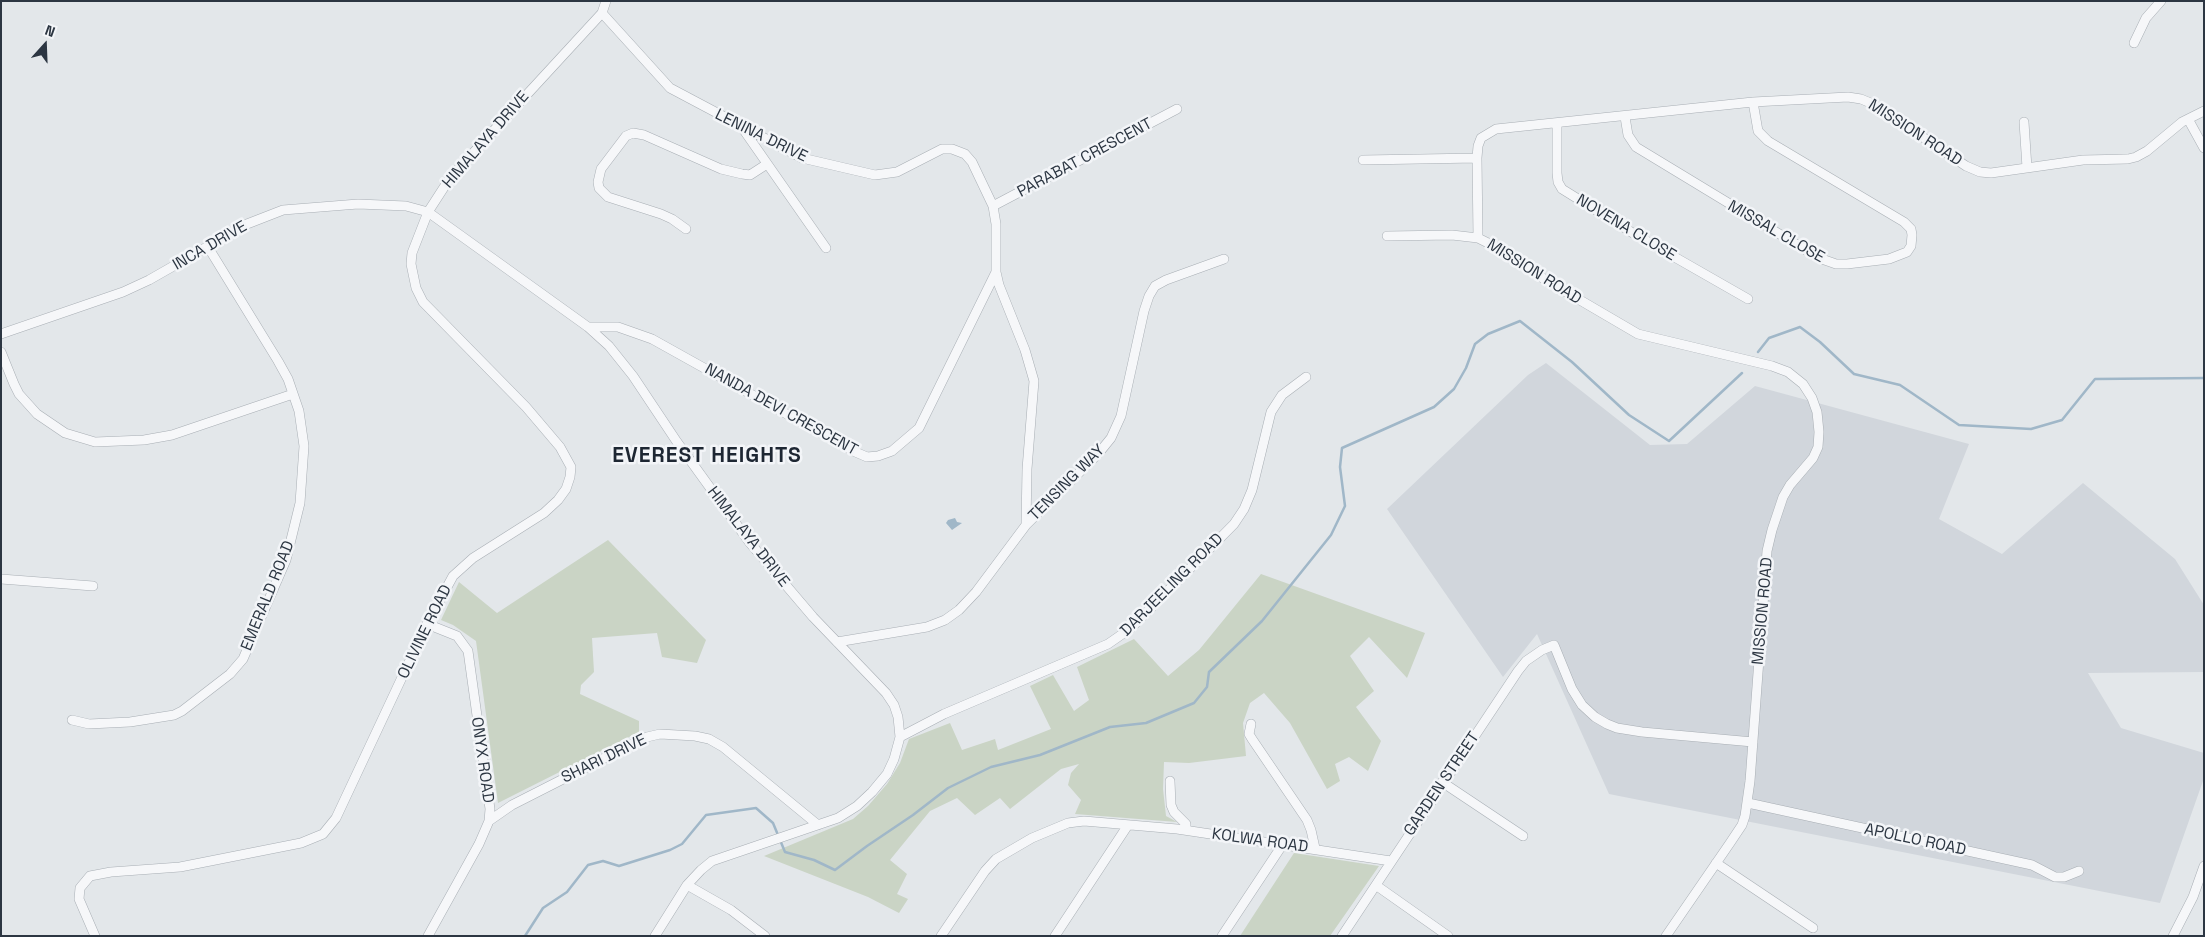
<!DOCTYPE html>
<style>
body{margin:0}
#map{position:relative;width:2205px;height:937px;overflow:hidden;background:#e3e7ea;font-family:"Space Grotesk",sans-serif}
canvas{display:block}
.frame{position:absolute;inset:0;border:2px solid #2c3642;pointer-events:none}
.north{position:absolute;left:20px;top:20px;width:50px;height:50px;-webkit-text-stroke:4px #f3f5f8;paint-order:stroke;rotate:20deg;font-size:14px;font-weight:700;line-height:20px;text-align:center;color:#2c3642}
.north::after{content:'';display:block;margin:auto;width:18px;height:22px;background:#2c3642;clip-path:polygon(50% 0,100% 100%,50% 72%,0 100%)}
</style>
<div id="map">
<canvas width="2205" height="937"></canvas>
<div class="frame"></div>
<div class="north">N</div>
</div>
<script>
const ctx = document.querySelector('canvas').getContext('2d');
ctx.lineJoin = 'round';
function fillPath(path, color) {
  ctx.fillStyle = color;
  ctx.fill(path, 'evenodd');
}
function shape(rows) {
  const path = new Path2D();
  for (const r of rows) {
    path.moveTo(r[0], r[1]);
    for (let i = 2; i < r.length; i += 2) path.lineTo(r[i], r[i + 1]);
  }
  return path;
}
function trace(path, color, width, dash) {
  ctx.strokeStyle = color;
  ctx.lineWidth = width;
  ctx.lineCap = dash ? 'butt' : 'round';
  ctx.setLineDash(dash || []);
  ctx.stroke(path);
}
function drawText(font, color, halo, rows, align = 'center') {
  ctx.font = font + ' "Space Grotesk",sans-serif';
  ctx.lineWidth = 5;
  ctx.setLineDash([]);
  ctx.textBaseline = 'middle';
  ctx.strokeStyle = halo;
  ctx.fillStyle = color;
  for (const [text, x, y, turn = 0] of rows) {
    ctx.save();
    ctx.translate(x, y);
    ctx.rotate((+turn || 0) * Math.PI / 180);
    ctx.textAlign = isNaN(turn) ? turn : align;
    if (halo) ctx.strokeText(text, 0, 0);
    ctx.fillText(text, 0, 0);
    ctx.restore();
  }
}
fillPath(shape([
 [1546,363,1650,445,1687,444,1755,386,1969,444,1939,519,2002,554,2083,483,2175,559,2204,605,2204,672,2088,673,2121,728,2204,753,2204,778,2160,903,1609,794,1537,634,1503,677,1387,509,1528,375]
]), '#d1d6dc');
fillPath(shape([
 [608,540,706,640,697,663,662,657,657,633,592,638,594,672,581,685,580,694,639,721,639,732,498,803,476,641,453,625,441,620,459,582,497,613],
 [1261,574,1425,633,1407,678,1369,637,1350,656,1374,691,1356,707,1381,741,1368,771,1349,757,1335,764,1340,781,1327,789,1290,723,1264,693,1250,703,1243,723,1246,756,1189,763,1164,762,1163,789,1166,816,1177,822,1075,814,1081,800,1068,785,1071,773,1079,764,1061,769,1010,809,1000,798,975,815,957,798,930,811,890,860,907,874,897,894,908,899,899,913,868,897,764,856,853,819,868,806,887,784,900,763,909,739,950,723,962,750,995,739,998,750,1051,729,1030,686,1053,675,1074,711,1089,700,1077,667,1134,639,1168,676,1199,650],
 [1294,853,1379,866,1330,936,1240,936]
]), '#cad4c5');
fillPath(shape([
 [955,518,957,522,962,523,952,530,946,523,948,520]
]), '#a0b7c8');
trace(shape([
 [1758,352,1769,338,1800,327,1820,342,1854,374,1900,385,1959,425,2031,429,2062,420,2095,379,2204,378],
 [525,936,543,908,567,892,588,865,603,861,619,866,670,850,682,844,706,815,756,808,773,823,785,852,814,860,835,870,867,846,913,815,948,788,991,767,1040,755,1110,727,1146,723,1194,703,1207,687,1209,672,1262,621,1331,535,1345,506,1340,467,1342,448,1434,407,1454,389,1466,368,1475,344,1488,334,1520,321,1572,362,1629,415,1669,441,1742,373]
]), '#a0b7c8', 2.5);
const street = shape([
 [606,1,602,13,450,178,428,212,588,327,609,346,633,376,677,442,750,543,813,617,886,693,894,705,898,717,900,737,894,759,887,774,872,792,857,806,838,818,712,861,701,870,687,885,655,936],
 [602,13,670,88,802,158,875,175,897,172,942,149,952,149,965,154,972,162,993,206,996,224,996,272,999,285,1025,350,1034,381,1027,469,1026,525],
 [2134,43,2146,18,2161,1],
 [1625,117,1628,135,1636,147,1819,258,1836,264,1847,264,1889,259,1907,252,1911,246,1912,235,1911,229,1904,222,1768,141,1758,131,1753,102],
 [2188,119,2204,148],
 [2024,122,2027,168],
 [1557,123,1557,173,1558,182,1562,189,1636,235,1748,299],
 [743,129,826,248],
 [1363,160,1477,158],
 [993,206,1177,109],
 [686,229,672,219,661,214,608,197,599,188,598,182,601,169,626,136,633,133,644,135,721,169,742,174,750,175,767,164],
 [1387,236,1452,235,1478,238],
 [588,327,618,327,652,339,853,451,867,457,878,456,892,451,919,428,996,272],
 [1,334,123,292,149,280,247,224,283,210,358,204,406,206,428,212,412,253,411,264,416,288,423,302,526,407,560,447,571,467,570,477,566,489,558,500,544,513,473,558,453,576,427,624,336,818,323,834,301,843,180,867,111,872,90,876,80,888,79,899,95,936],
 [1,352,14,384,19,394,37,414,65,433,95,442,144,440,172,435,293,394],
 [1,579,93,586],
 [427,624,457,636,468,651,490,809,489,821,479,844,428,936],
 [837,642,927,627,945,620,959,610,976,592,1026,525,1098,454,1111,438,1121,416,1144,311,1149,296,1155,286,1166,280,1224,259],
 [72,720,89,724,130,722,174,715,182,711,230,674,243,659,286,560,300,503,304,446,299,411,288,379,278,361,208,247],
 [1251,724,1249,734,1252,739,1307,820,1311,830,1315,848],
 [900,737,944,714,1108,644,1131,628,1234,524,1244,509,1252,490,1271,412,1282,395,1306,377],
 [1170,781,1171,805,1174,812,1186,824,1186,830],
 [1442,782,1523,836],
 [1748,803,2032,865,2055,877,2064,877,2079,871],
 [489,821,512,805,630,745,647,737,660,734,695,736,709,739,723,747,818,825],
 [1716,863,1813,928],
 [687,885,731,910,765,936],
 [1377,886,1448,936],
 [941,936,985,871,996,859,1032,838,1068,823,1084,821,1177,829,1391,861],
 [1055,936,1128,825],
 [1222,936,1283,844],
 [1342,936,1518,671,1526,661,1542,650,1554,645,1572,689,1582,705,1595,717,1607,724,1617,728,1642,732,1753,742],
 [1666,936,1730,843,1742,825,1745,816,1750,781,1767,551,1772,530,1783,497,1790,485,1813,458,1818,447,1819,432,1817,412,1812,398,1803,384,1788,372,1772,366,1638,334,1544,279,1510,254,1478,238,1477,158,1478,146,1481,138,1496,129,1753,102,1848,97,1861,99,1873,104,1966,166,1980,172,1991,173,2083,160,2128,159,2136,157,2147,151,2182,122,2204,111],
 [2173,936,2193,897,2204,866]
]);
trace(street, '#a8aeb4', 10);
trace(street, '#f6f7f9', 9);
drawText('16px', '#2c3642', '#f3f5f8', [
 ["MISSION ROAD",1915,133,33],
 ["LENINA DRIVE",761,136,26],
 ["HIMALAYA DRIVE",486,140,-49],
 ["PARABAT CRESCENT",1085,158,-28],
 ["NOVENA CLOSE",1626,228,31],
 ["MISSAL CLOSE",1776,232,30],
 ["INCA DRIVE",210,246,-30],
 ["MISSION ROAD",1534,272,32],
 ["NANDA DEVI CRESCENT",781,410,29],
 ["TENSING WAY",1067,483,-45],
 ["HIMALAYA DRIVE",748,537,52],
 ["DARJEELING ROAD",1172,585,-45],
 ["EMERALD ROAD",268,596,-68],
 ["MISSION ROAD",1763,611,-85],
 ["OLIVINE ROAD",425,632,-64],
 ["SHARI DRIVE",604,759,-26],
 ["ONYX ROAD",482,760,82],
 ["GARDEN STREET",1442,784,-56],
 ["APOLLO ROAD",1915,840,12],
 ["KOLWA ROAD",1260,841,8]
]);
ctx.letterSpacing = '1px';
drawText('bold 21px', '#1e2733', '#f3f5f8', [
 ["EVEREST HEIGHTS",707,456]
]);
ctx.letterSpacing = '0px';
</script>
